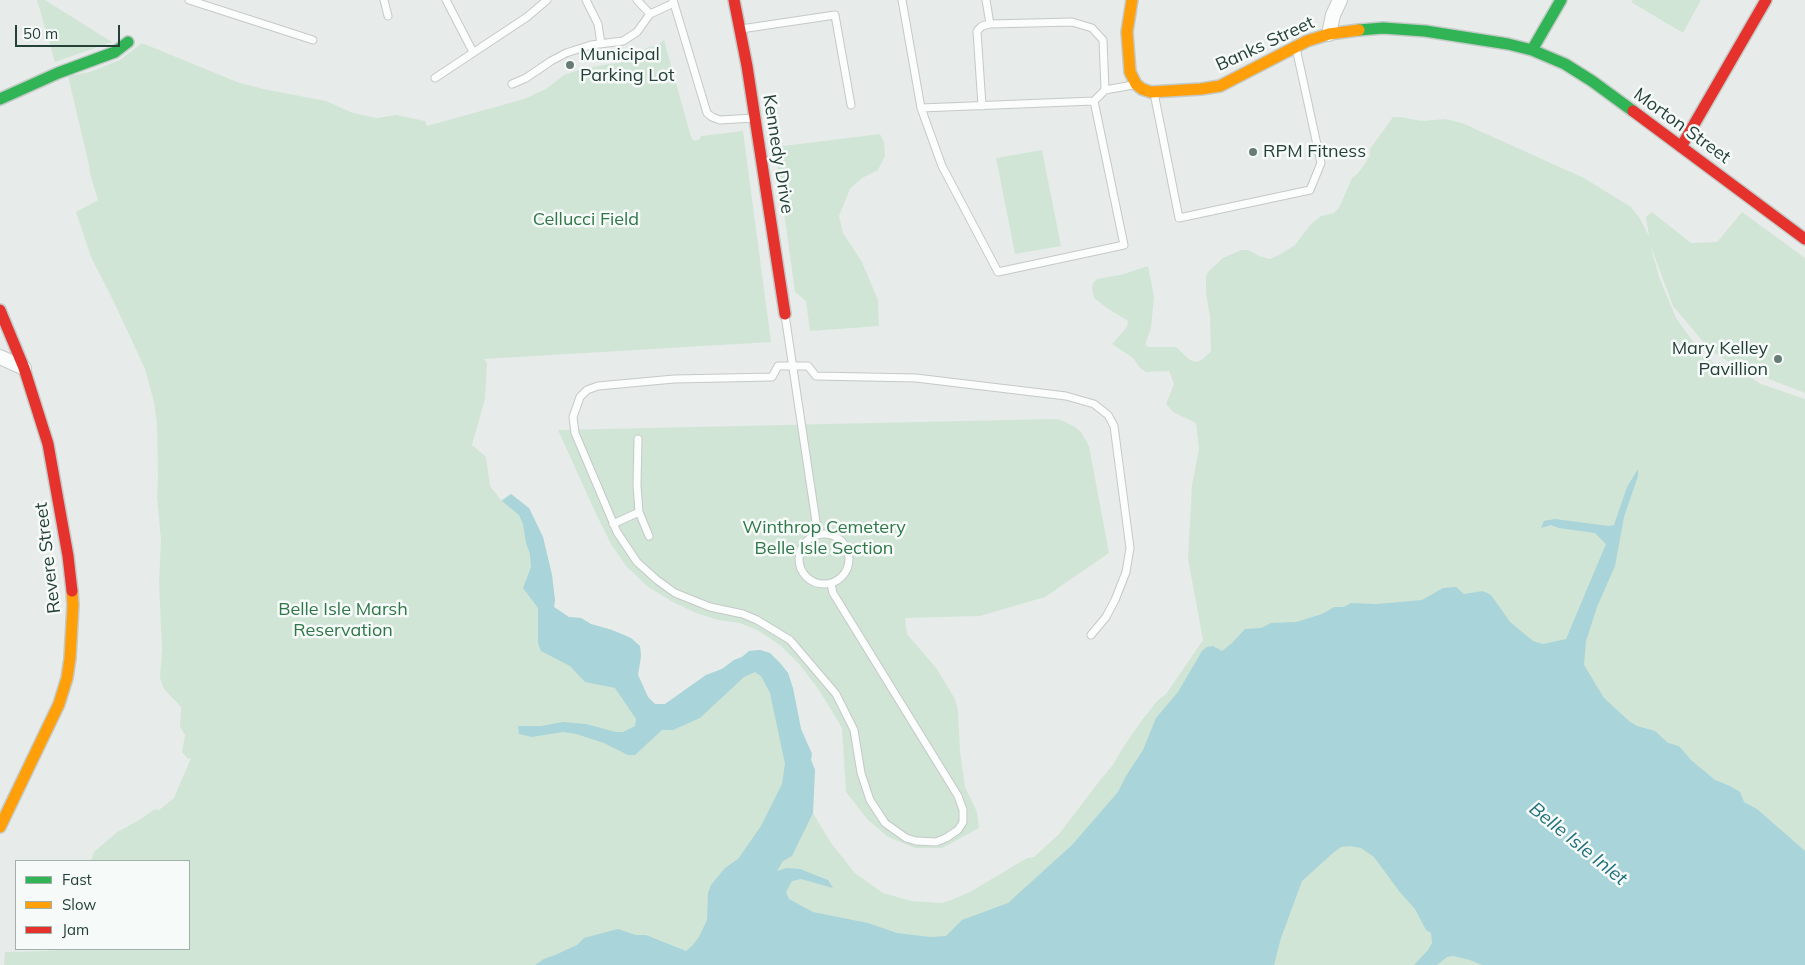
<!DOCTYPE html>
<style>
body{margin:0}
#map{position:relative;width:1805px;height:965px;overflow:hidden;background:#e7ecea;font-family:Mulish,sans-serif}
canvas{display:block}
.legend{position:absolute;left:15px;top:860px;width:175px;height:90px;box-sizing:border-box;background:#f6faf8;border:1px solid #a2b0ab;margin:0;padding:6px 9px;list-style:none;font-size:15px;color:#244038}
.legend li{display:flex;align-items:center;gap:10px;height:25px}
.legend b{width:25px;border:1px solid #a2b0ab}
.scale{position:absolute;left:15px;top:25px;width:105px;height:22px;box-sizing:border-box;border:2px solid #244038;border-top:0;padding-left:6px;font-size:15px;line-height:18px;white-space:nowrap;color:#244038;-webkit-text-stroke:4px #f6faf8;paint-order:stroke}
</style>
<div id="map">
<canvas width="1805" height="965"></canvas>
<ul class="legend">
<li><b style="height:6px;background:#30b455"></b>Fast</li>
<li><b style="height:6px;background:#ff9f0a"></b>Slow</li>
<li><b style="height:6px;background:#e5322d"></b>Jam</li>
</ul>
<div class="scale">50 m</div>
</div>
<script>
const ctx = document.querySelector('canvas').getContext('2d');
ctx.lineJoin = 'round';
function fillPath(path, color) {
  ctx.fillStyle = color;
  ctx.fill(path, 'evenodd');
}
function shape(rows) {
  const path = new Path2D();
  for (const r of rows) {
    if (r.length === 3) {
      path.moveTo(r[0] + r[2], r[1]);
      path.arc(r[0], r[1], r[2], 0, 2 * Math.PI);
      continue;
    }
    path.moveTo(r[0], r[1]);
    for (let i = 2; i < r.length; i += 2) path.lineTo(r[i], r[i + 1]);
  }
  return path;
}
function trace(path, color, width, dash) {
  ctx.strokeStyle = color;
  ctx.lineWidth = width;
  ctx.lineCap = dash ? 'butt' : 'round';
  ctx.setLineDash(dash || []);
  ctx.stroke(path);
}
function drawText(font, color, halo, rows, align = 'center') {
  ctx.font = font + ' Mulish,sans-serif';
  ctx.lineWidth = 5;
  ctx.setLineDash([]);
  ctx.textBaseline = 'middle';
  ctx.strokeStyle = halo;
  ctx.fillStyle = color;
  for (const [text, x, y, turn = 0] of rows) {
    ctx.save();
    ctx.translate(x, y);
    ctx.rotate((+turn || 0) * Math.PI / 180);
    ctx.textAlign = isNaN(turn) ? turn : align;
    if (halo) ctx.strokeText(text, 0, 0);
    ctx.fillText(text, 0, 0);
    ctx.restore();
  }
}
fillPath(shape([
 [37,0,45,0,112,42,55,62],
 [1633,0,1701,0,1683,33,1631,2],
 [664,40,691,137,694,141,700,139,701,136,743,131,771,342,484,359,487,363,485,399,472,445,486,457,490,486,501,500,511,494,529,508,543,537,552,575,555,600,554,607,569,617,581,618,591,624,612,630,631,638,640,646,641,656,638,675,648,697,655,704,665,704,706,675,722,669,734,660,742,657,749,651,760,650,770,653,780,663,788,673,793,688,801,729,812,754,811,760,815,770,813,813,831,843,855,873,883,893,912,901,942,903,951,900,970,892,1027,858,1034,857,1059,834,1101,779,1113,765,1122,749,1142,720,1158,700,1166,694,1203,640,1188,559,1192,485,1199,449,1196,423,1173,412,1166,404,1174,384,1169,371,1146,372,1140,368,1133,358,1112,344,1127,327,1128,321,1107,308,1094,298,1092,289,1093,283,1097,279,1120,275,1148,266,1154,297,1151,328,1145,345,1149,347,1176,347,1190,360,1197,362,1203,359,1211,351,1210,317,1206,293,1206,277,1208,272,1223,258,1241,250,1248,250,1259,256,1270,259,1279,255,1295,245,1312,223,1321,216,1334,213,1339,208,1352,178,1358,173,1370,156,1370,149,1393,117,1401,117,1421,121,1445,119,1462,123,1584,178,1631,207,1639,217,1649,236,1646,217,1652,212,1691,243,1717,242,1742,212,1805,258,1805,393,1738,367,1711,351,1673,306,1650,244,1659,277,1676,318,1703,355,1713,362,1750,377,1761,384,1805,399,1805,965,4,965,5,952,45,951,74,949,189,949,189,861,91,861,94,852,117,832,138,821,155,809,159,810,174,798,191,758,188,759,182,752,185,735,180,727,181,707,164,689,160,678,162,649,159,582,161,541,157,496,158,479,157,425,154,402,145,369,113,300,91,257,76,212,98,200,90,174,89,165,68,76,90,72,120,60,142,43,237,82,263,89,326,101,353,113,377,118,396,115,425,121,427,126,524,99,546,89,564,75,582,69,626,61,648,47,657,46],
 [880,134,884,142,885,156,878,170,862,178,850,189,839,216,843,233,862,262,878,300,879,326,810,331,806,301,795,292,775,147],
 [1042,150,1061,246,1015,254,996,158],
 [1053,419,1061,420,1075,427,1081,432,1089,446,1109,553,1045,597,980,616,905,618,907,634,937,669,955,699,958,710,960,751,965,787,977,812,979,828,942,848,915,848,888,837,868,820,846,792,842,728,819,690,799,664,780,645,757,630,740,623,718,620,696,613,673,602,648,587,626,566,611,544,597,516,558,430]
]), '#d1e5d6');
fillPath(shape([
 [1638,469,1638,476,1624,517,1615,566,1597,607,1586,641,1584,665,1604,698,1629,721,1637,726,1655,731,1668,743,1679,746,1691,760,1715,780,1730,786,1740,792,1744,802,1757,809,1805,851,1805,965,1482,965,1470,960,1453,956,1447,957,1437,965,1414,965,1428,950,1432,943,1431,933,1426,930,1415,909,1399,891,1374,857,1361,848,1350,846,1341,847,1333,853,1302,881,1281,938,1274,965,535,965,544,959,555,955,577,945,584,938,618,929,636,935,646,935,686,951,692,946,699,937,707,920,708,893,711,885,725,868,738,859,761,826,782,784,785,764,770,693,761,676,755,672,744,677,700,718,673,730,662,730,635,755,628,755,604,743,576,734,563,732,532,737,519,734,518,726,541,726,563,722,586,724,616,732,623,732,635,726,636,719,615,688,585,682,570,666,541,651,538,643,538,608,523,588,531,567,530,554,526,543,523,524,519,515,502,501,511,494,529,508,543,537,552,575,555,600,554,607,569,617,581,618,591,624,612,630,631,638,640,646,641,656,638,675,648,697,655,704,665,704,706,675,722,669,734,660,742,657,749,651,760,650,770,653,780,663,788,673,793,688,801,729,812,754,811,760,815,770,813,813,792,856,783,861,777,871,787,868,800,869,828,880,833,888,801,879,792,881,786,892,789,899,813,912,868,923,897,933,930,937,946,936,962,920,1008,903,1072,845,1118,792,1126,776,1143,750,1156,718,1178,692,1202,651,1207,647,1213,646,1222,651,1232,643,1245,629,1261,628,1271,623,1296,622,1322,614,1334,607,1344,607,1351,603,1376,604,1422,600,1443,588,1456,587,1464,594,1483,591,1491,595,1510,622,1533,641,1543,644,1566,639,1606,544,1595,533,1559,528,1551,525,1541,528,1544,521,1555,519,1609,526,1614,525,1627,487]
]), '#a9d4d9');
const lane = shape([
 [189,0,313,40],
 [384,0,388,16],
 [446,0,473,52],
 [586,0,598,24,601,44],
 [637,0,650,14],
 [673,0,707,113,712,117,720,120,754,118],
 [902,0,921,108,942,166,998,272,1124,245,1094,101],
 [986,0,990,24],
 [741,29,835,15,851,105],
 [435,78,527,17,547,0],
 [512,84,526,78,551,61,566,53,591,45,623,41,637,32,650,14,674,3],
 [1154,93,1179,218,1310,190,1321,163,1296,48],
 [982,106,977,31,982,26,990,24,1072,22,1092,28,1103,40,1105,90],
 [921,108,1094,101,1105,90,1133,85],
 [785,315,818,535],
 [638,439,637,485,639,512,649,536],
 [613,524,639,512],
 [824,559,25],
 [831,584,833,593,958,796,963,810,963,822,958,830,946,838,936,842,916,841,906,838,885,823,870,800,861,773,854,730,836,694,790,640,757,620,743,614,710,607,675,593,657,580,637,562,617,532,575,433,573,417,580,397,587,390,598,386,674,379,772,377,778,366,808,366,816,376,916,378,1066,396,1094,404,1108,415,1114,426,1130,548,1126,572,1115,600,1106,617,1091,635]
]);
const street = shape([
 [1329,34,1333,15,1340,0],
 [0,357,24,368]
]);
const fast = shape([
 [1359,30,1383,28,1425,31,1508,44,1532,50,1565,64,1592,81,1633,111],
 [1532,50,1561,0],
 [0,99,58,73,115,52,128,42]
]);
const slow = shape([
 [1132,0,1127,32,1130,72,1136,84,1142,89,1151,92,1201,89,1220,86,1307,41,1329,34,1359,30],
 [0,827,59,704,67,678,70,658,73,605,72,591]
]);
const jam = shape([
 [734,0,747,66,785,314],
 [1633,111,1805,239],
 [1681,147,1766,0],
 [0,310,24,368,48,444,68,556,72,591]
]);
trace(lane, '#c4c9c7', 9);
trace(street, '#c4c9c7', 16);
trace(fast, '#c3cac7', 14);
trace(slow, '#c3cac7', 14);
trace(jam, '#c3cac7', 14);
trace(lane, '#fbfcfc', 7);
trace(street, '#fbfcfc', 14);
trace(fast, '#30b455', 11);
trace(slow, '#ff9f0a', 11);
trace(jam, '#e5322d', 11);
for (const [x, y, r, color] of [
 [570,65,5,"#687c76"],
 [1253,152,5,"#687c76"],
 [1778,359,5,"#687c76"]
]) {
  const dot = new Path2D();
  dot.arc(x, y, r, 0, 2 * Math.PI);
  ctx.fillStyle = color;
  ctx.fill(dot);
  trace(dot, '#f6faf8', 2);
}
drawText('18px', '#244038', '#f6faf8', [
 ["Banks Street",1265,44,-25],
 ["Morton Street",1682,126,36],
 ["Kennedy Drive",778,154,81],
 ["Revere Street",48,558,-97]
]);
drawText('18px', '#244038', '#f6faf8', [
 ["Municipal",580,55],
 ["Parking Lot",580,76],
 ["RPM Fitness",1263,152],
 ["Mary Kelley",1768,349,"right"],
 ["Pavillion",1768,370,"right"]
], 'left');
drawText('18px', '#2f7748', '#f6faf8', [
 ["Cellucci Field",586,220],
 ["Winthrop Cemetery",824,528],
 ["Belle Isle Section",824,549],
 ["Belle Isle Marsh",343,610],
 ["Reservation",343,631]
]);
drawText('italic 19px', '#1f707c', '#f6faf8', [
 ["Belle Isle Inlet",1578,844,39]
]);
</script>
